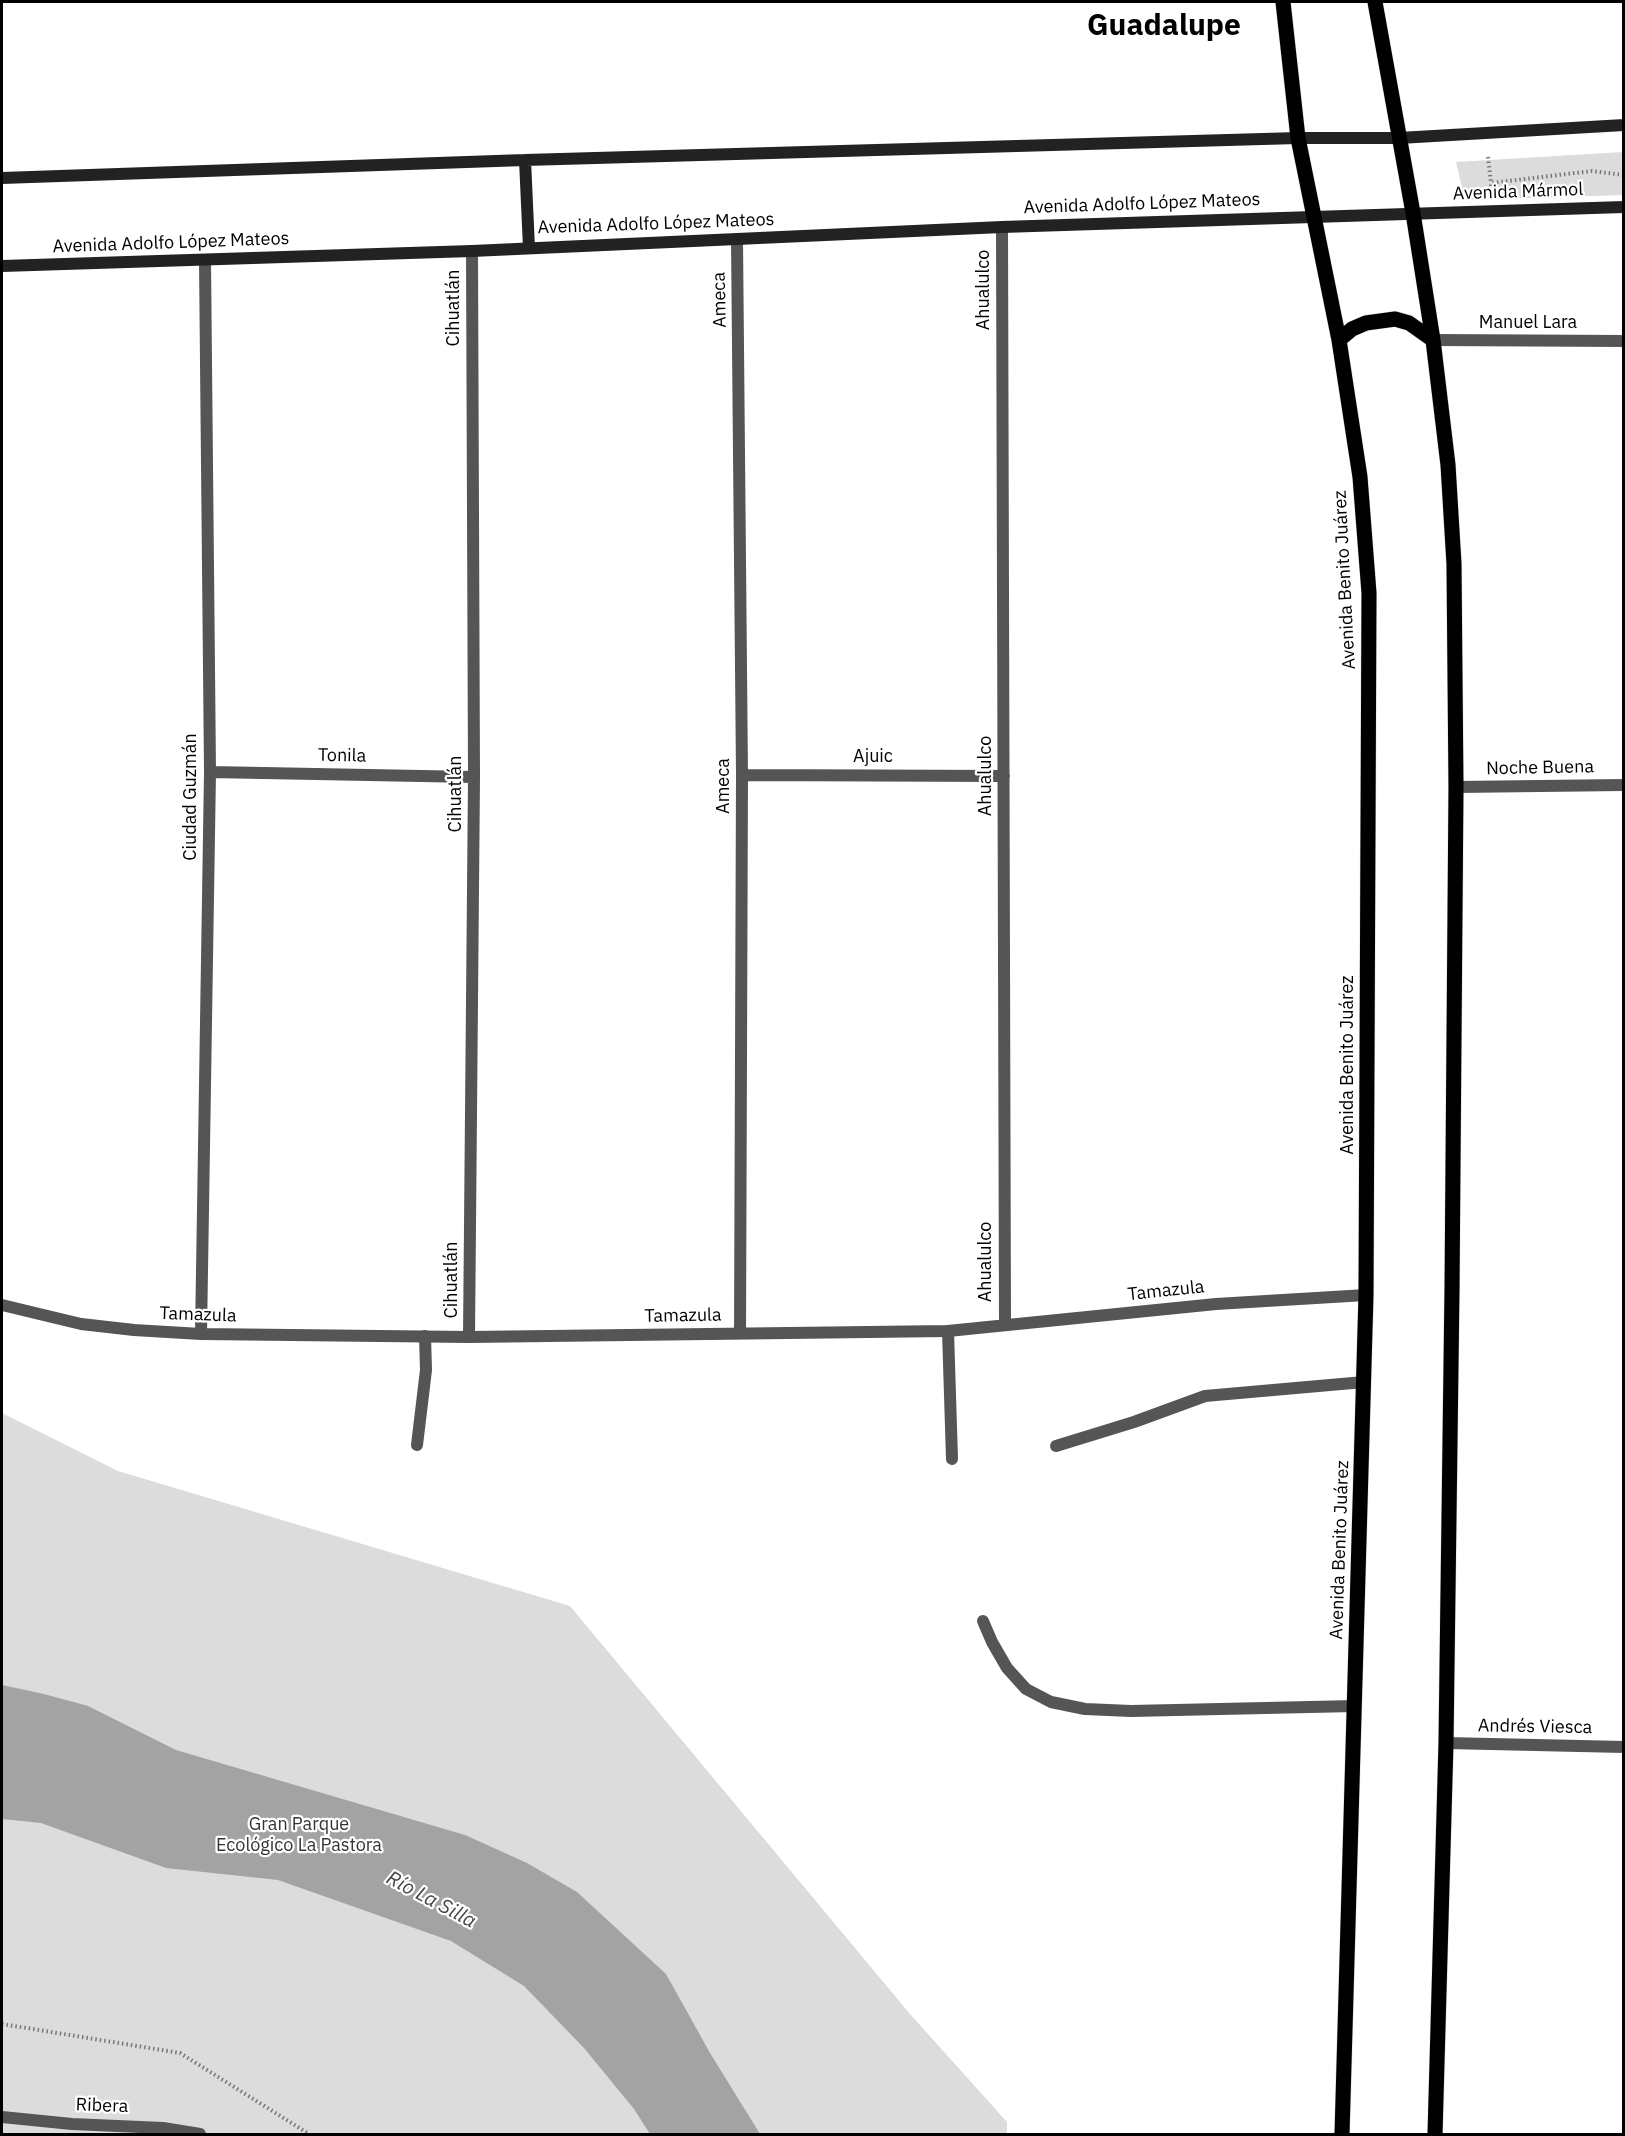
<!DOCTYPE html>
<meta charset="utf-8">
<style>
body{margin:0}
#map{position:relative;width:1625px;height:2136px;overflow:hidden;background:#fff;font-family:"IBM Plex Sans",sans-serif}
canvas{display:block}
.frame{position:absolute;inset:0;border:3px solid #000;pointer-events:none}
</style>
<div id="map">
<canvas width="1625" height="2136"></canvas>
<div class="frame"></div>
</div>
<script>
const ctx = document.querySelector('canvas').getContext('2d');
ctx.lineJoin = 'round';
function fillPath(path, color) {
  ctx.fillStyle = color;
  ctx.fill(path, 'evenodd');
}
function shape(rows) {
  const path = new Path2D();
  for (const r of rows) {
    path.moveTo(r[0], r[1]);
    for (let i = 2; i < r.length; i += 2) path.lineTo(r[i], r[i + 1]);
  }
  return path;
}
function trace(path, color, width, dash) {
  ctx.strokeStyle = color;
  ctx.lineWidth = width;
  ctx.lineCap = dash ? 'butt' : 'round';
  ctx.setLineDash(dash || []);
  ctx.stroke(path);
}
function drawText(font, color, halo, rows, align = 'center') {
  ctx.font = font + ' "IBM Plex Sans",sans-serif';
  ctx.lineWidth = 4.5;
  ctx.setLineDash([]);
  ctx.textBaseline = 'middle';
  ctx.strokeStyle = halo;
  ctx.fillStyle = color;
  for (const [text, x, y, turn = 0] of rows) {
    ctx.save();
    ctx.translate(x, y);
    ctx.rotate((+turn || 0) * Math.PI / 180);
    ctx.textAlign = isNaN(turn) ? turn : align;
    if (halo) ctx.strokeText(text, 0, 0);
    ctx.fillText(text, 0, 0);
    ctx.restore();
  }
}
fillPath(shape([
 [1623,152,1623,195,1465,200,1456,162],
 [2,1413,118,1471,570,1606,910,2014,1007,2122,1007,2134,2,2134]
]), '#dcdcdc');
fillPath(shape([
 [2,1685,44,1694,88,1706,176,1750,465,1835,527,1863,577,1892,666,1974,710,2053,760,2134,650,2134,634,2109,584,2048,524,1986,451,1941,278,1880,166,1868,41,1823,2,1819]
]), '#a3a3a3');
const primary = shape([
 [1283,2,1298,138,1339,340,1360,477,1369,593,1366,1295,1342,2134],
 [1375,2,1413,213,1433,340,1448,465,1454,564,1456,787,1452,1290,1446,1743,1435,2134],
 [1339,340,1352,329,1366,323,1395,319,1409,323,1433,340]
]);
trace(primary, '#dbdbdb', 16);
trace(shape([
 [1488,157,1491,183],
 [1491,186,1491,183,1592,171,1624,175],
 [2,2024,180,2053,309,2134]
]), '#777', 4, [1.5, 3]);
trace(shape([
 [948,1331,952,1459],
 [417,1445,426,1370,425,1336],
 [1056,1446,1134,1422,1205,1396,1364,1382],
 [983,1621,992,1642,1007,1668,1026,1689,1051,1702,1085,1709,1131,1711,1355,1706]
]), '#555', 12);
trace(shape([
 [1002,227,1005,1325],
 [737,239,742,775,740,1333],
 [1433,340,1624,341],
 [210,772,474,777],
 [742,775,1004,776],
 [1456,787,1624,785],
 [2,1305,81,1324,134,1330,201,1334,469,1337,948,1331,1216,1304,1366,1295],
 [201,1334,210,772,205,260],
 [469,1337,474,777,472,251],
 [1446,1743,1624,1747],
 [2,2117,72,2124,163,2128,200,2134]
]), '#555', 12);
trace(shape([
 [525,160,529,248],
 [2,178,525,160,1298,138,1399,138,1624,125],
 [2,266,472,251,1002,227,1624,207]
]), '#222', 12);
trace(primary, '#000', 15);
drawText('18px', '#000', '#fff', [
 ["Avenida Mármol",1518,192,-2],
 ["Avenida Adolfo López Mateos",1142,204,-2],
 ["Avenida Adolfo López Mateos",656,224,-2],
 ["Avenida Adolfo López Mateos",171,243,-2],
 ["Ahualulco",984,290,-90],
 ["Ameca",720,300,-91],
 ["Cihuatlán",454,308,-90],
 ["Manuel Lara",1528,323],
 ["Avenida Benito Juárez",1345,580,-93],
 ["Tonila",342,756,1],
 ["Ajuic",873,757],
 ["Noche Buena",1540,768,-1],
 ["Ahualulco",986,776,-90],
 ["Ameca",724,786,-90],
 ["Cihuatlán",456,794,-90],
 ["Ciudad Guzmán",191,797,-90],
 ["Avenida Benito Juárez",1348,1065,-90],
 ["Ahualulco",986,1262,-90],
 ["Cihuatlán",452,1280,-90],
 ["Tamazula",1166,1291,-6],
 ["Tamazula",198,1315,2],
 ["Tamazula",683,1316,-1],
 ["Avenida Benito Juárez",1340,1550,-88],
 ["Andrés Viesca",1535,1727,1],
 ["Ribera",102,2106,2]
]);
drawText('18px', '#333', '#fff', [
 ["Gran Parque",299,1825],
 ["Ecológico La Pastora",299,1846]
]);
drawText('italic 20px', '#444', '#fff', [
 ["Río La Silla",431,1900,28]
]);
drawText('bold 30px', '#000', '#fff', [
 ["Guadalupe",1164,26]
]);
</script>
